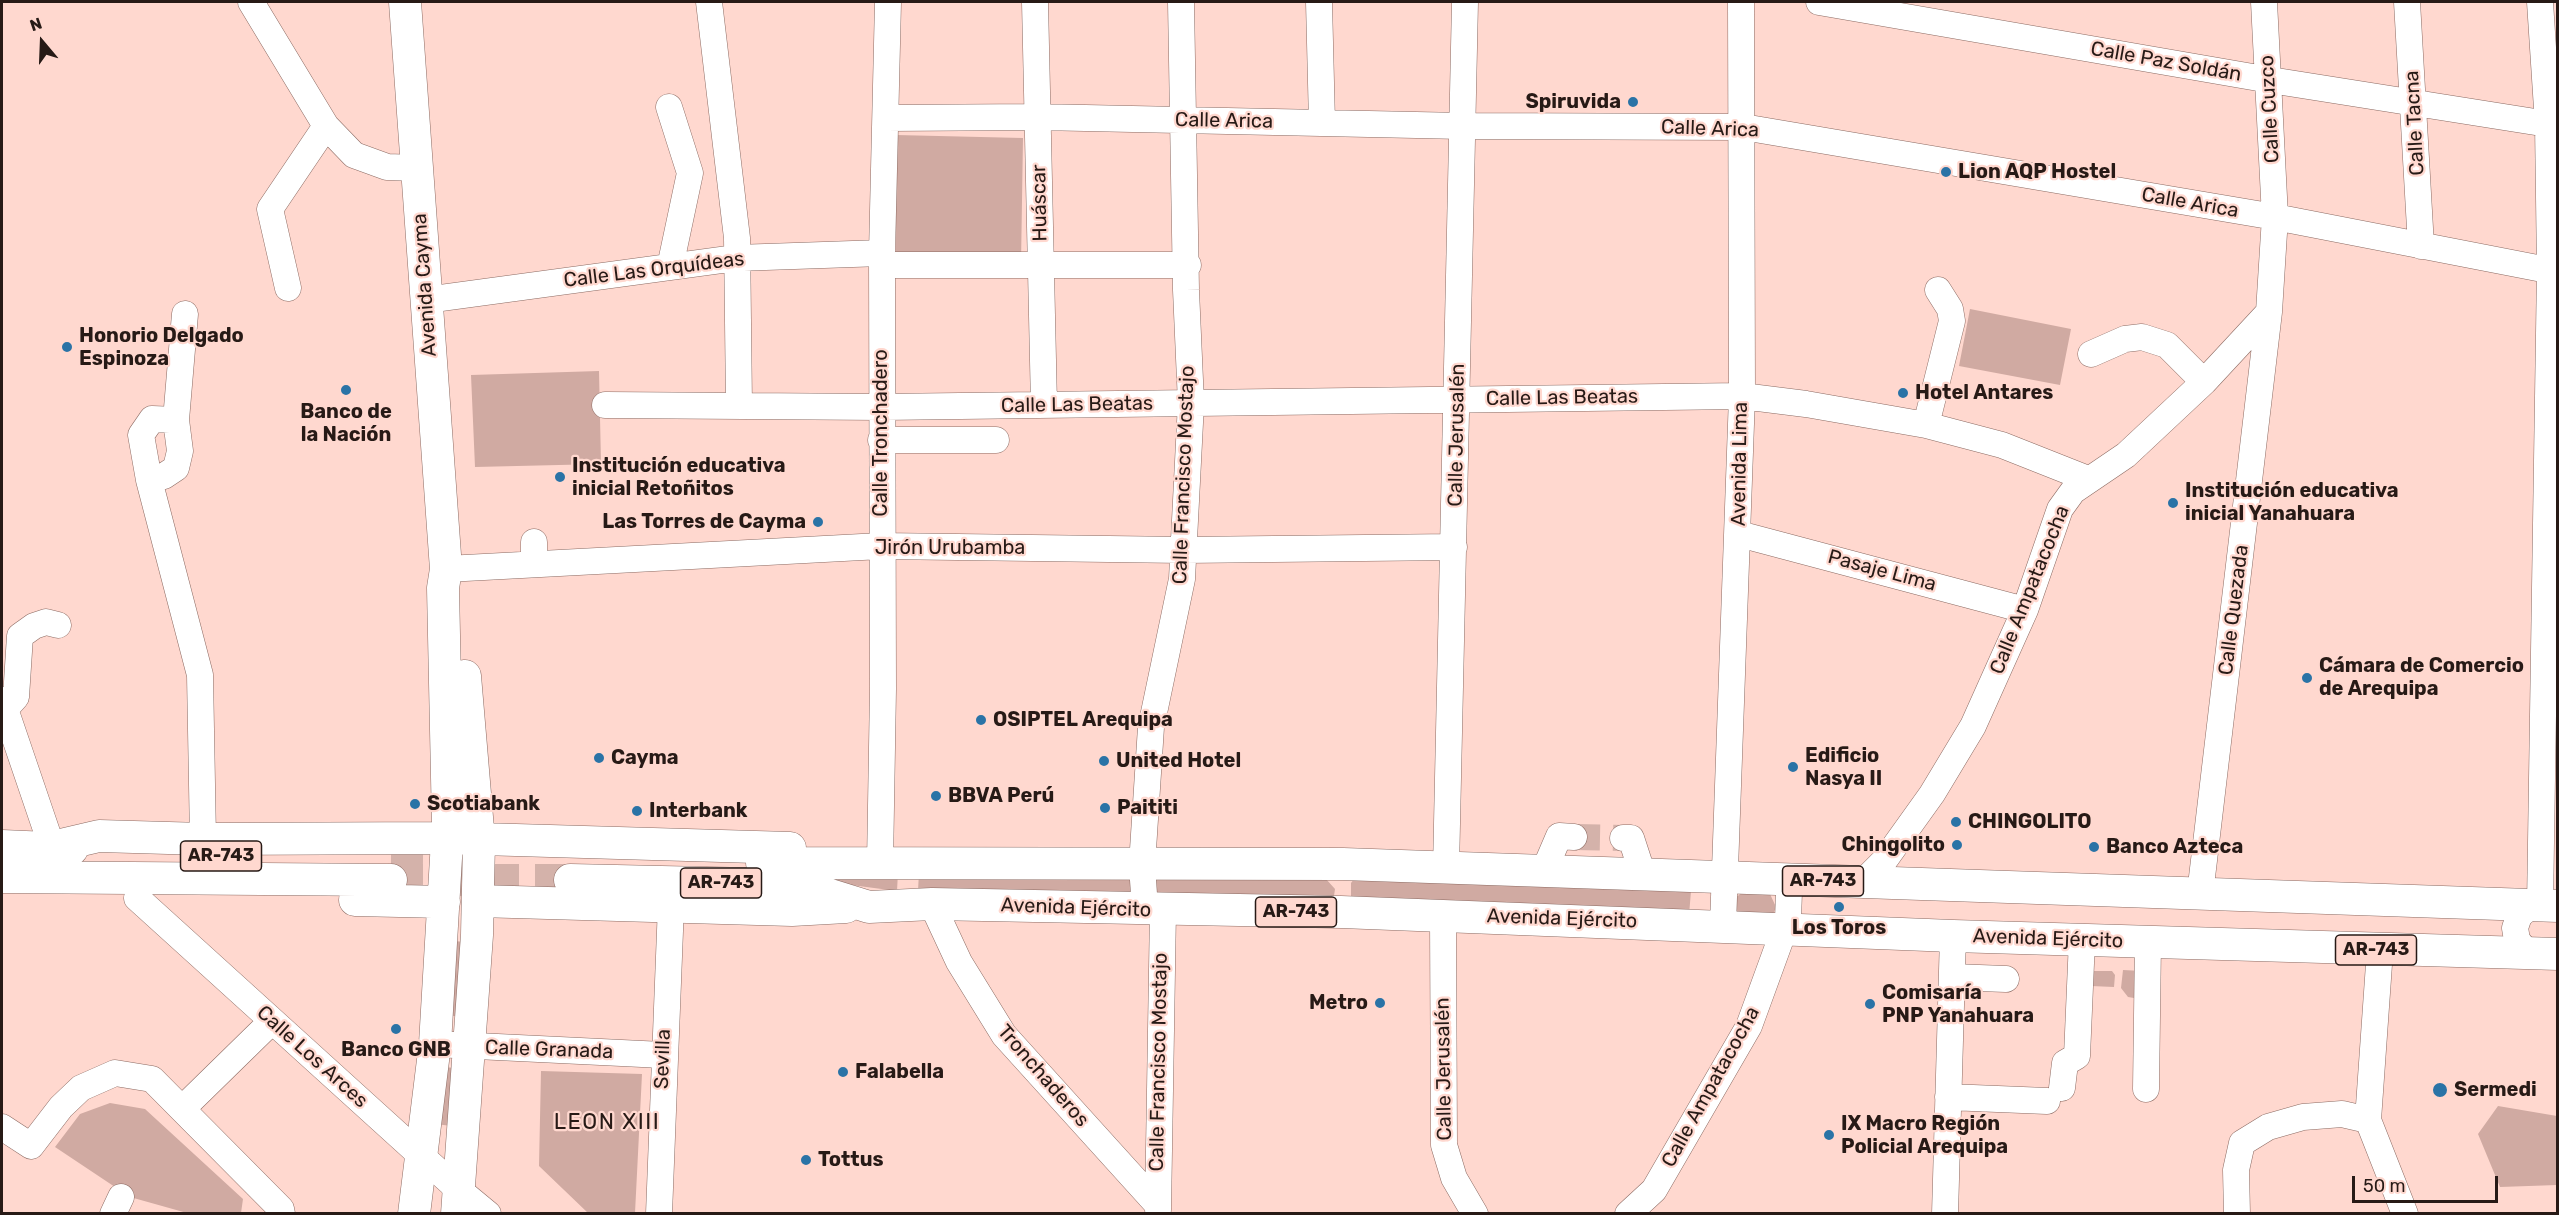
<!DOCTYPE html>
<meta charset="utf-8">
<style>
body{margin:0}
#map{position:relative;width:2559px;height:1215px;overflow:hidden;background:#ffd8cf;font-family:Rubik,sans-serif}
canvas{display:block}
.frame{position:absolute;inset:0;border:3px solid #271a16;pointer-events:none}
.north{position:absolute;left:12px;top:12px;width:60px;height:60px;-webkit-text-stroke:4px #ffd8cf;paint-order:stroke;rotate:341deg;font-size:16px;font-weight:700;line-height:24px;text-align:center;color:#271a16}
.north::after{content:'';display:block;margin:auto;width:21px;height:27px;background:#271a16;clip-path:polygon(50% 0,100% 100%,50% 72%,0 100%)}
.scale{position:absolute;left:2352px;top:1176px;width:146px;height:27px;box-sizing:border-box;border:3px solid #271a16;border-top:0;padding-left:8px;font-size:18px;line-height:21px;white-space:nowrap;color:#271a16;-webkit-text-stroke:4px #ffd8cf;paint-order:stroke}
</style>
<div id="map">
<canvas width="2559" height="1215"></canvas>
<div class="frame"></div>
<div class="north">N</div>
<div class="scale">50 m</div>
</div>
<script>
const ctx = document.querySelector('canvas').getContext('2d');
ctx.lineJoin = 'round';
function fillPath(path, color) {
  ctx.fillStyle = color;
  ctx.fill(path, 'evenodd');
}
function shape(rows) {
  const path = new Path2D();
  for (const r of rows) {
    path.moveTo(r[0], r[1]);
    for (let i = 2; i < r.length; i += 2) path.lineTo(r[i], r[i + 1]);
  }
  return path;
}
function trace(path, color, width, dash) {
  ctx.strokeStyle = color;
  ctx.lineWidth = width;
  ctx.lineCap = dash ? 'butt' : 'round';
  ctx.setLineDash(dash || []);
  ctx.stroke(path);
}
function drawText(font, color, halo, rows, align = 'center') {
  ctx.font = font + ' Rubik,sans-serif';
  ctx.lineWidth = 4.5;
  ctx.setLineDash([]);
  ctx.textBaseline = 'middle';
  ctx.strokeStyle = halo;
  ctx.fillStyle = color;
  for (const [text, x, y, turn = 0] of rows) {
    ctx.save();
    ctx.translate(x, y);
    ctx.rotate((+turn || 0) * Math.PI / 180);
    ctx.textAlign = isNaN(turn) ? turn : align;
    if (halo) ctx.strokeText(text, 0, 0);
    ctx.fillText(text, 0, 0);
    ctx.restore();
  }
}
fillPath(shape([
 [896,135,1023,138,1021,263,896,254],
 [1970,309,2071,329,2060,385,1959,366],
 [599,371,601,464,475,467,471,375],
 [898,872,897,891,790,877],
 [919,872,1128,875,1138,894,918,891],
 [1150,876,1326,879,1335,889,1334,896,1331,901,1150,901],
 [1354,879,1691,891,1689,915,1351,898,1351,883],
 [1744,891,1770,894,1776,907,1772,917,1734,917,1734,899],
 [451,941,470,942,463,1017,445,1015],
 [2123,970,2142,971,2137,1006,2134,998,2128,997,2121,988],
 [2091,971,2112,971,2115,975,2114,987,2091,986],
 [440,1067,458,1068,452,1126,435,1124],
 [541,1071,642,1074,635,1213,588,1213,539,1166],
 [110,1103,145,1109,243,1199,241,1213,187,1213,130,1197,55,1147,80,1114],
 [2498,1106,2557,1116,2557,1185,2500,1187,2478,1134]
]), '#d0aaa2');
trace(shape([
 [1574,837,1623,838]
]), '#d4b2aa', 26, [26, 13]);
trace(shape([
 [391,857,473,858],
 [391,880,570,880]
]), '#d4b2aa', 32, [32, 16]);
const minor = shape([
 [251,2,326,126,354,155,387,167,417,168],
 [709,2,737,238,739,405],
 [1035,2,1044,405],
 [1319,2,1322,123],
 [1819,2,2270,80,2548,124],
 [2407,2,2421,246],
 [2540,2,2548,124,2550,270,2540,906],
 [669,107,690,173,670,267],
 [886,118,1038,117,1463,126,1743,127,2275,217,2558,272],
 [883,265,1188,265],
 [288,288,270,209,326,126],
 [426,300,736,258,882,253],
 [2091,354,2125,339,2142,337,2167,345,2204,382],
 [605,405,882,407,1742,396,1806,404,1926,425,2002,445,2088,479],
 [176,420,152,419,141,435,149,480,200,675,203,839],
 [1926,425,1952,321,1950,309,1938,290],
 [881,440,996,440],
 [149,480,164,476,176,468,180,451,176,420,185,314],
 [1739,534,2025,610],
 [534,542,534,564],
 [446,569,881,546,1184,550,1454,547],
 [2,700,52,847],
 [6,708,16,697,20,636,34,626,46,622,58,625],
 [1623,838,1631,838,1643,875],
 [880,864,883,689,882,253,888,2],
 [1446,869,1465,2],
 [1544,871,1559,836,1574,837],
 [1863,882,1884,861,1932,794,1973,726,2025,610,2060,509,2073,491,2126,455,2204,382,2269,312],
 [2200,894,2269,312,2275,217,2264,2],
 [137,898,459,1190,488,1214],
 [932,904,959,962,1004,1035,1156,1203],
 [1145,909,1142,865,1151,727,1182,579,1191,403,1186,290,1181,2],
 [1443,917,1444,1145,1454,1178,1475,1214],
 [1723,925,1742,396,1741,2],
 [2380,950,2368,1120,2405,1214],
 [2542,953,2536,954,2525,950,2517,940,2515,928,2519,916,2528,908,2540,906,2546,908],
 [1952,977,2006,979],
 [435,1044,663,1055],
 [2062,1088,2065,1063,2077,1056,2082,940],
 [2146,1089,2148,942],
 [1948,1097,2047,1101],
 [182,1109,272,1021],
 [2,1127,31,1146,61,1107,81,1088,115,1073,152,1079,281,1209,282,1214],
 [1158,1210,1163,910],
 [113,1214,121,1197],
 [659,1214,671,905],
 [1628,1214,1654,1190,1749,1026,1788,919,1789,892,1783,881],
 [1945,1214,1953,936],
 [2237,1214,2236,1170,2242,1143,2268,1127,2303,1117,2342,1114,2368,1120]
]);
const major = shape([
 [405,2,446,569,443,588,448,824,435,1044,414,1214],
 [2,846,72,849],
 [52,847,99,836,203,839,447,838,790,848],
 [762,863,1343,864,2558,906],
 [2,877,391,880],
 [570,880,798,885,869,907,932,904,1341,912,1953,936,2558,954],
 [355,900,444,902],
 [478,901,792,910,846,907],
 [457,1214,477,935,479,841,465,676]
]);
trace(minor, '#8c6b63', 27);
trace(major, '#8c6b63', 33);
trace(minor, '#fff', 26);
trace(major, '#fff', 32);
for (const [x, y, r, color] of [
 [1633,102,6,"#2a73a6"],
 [1946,172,6,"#2a73a6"],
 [67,347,6,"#2a73a6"],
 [346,390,6,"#2a73a6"],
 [1903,393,6,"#2a73a6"],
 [560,477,6,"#2a73a6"],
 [2173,503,6,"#2a73a6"],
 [818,522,6,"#2a73a6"],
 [2307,678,6,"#2a73a6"],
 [981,720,6,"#2a73a6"],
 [599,758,6,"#2a73a6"],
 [1104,761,6,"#2a73a6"],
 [1793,767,6,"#2a73a6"],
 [936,796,6,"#2a73a6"],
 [415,804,6,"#2a73a6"],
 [1105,808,6,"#2a73a6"],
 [637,811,6,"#2a73a6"],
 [1956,822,6,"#2a73a6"],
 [1957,845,6,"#2a73a6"],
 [2094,847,6,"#2a73a6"],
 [1839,907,6,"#2a73a6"],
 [1380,1003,6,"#2a73a6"],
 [1870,1004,6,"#2a73a6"],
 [396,1029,6,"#2a73a6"],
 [843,1072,6,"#2a73a6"],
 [2440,1090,8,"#2a73a6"],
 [1829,1135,6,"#2a73a6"],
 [806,1160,6,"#2a73a6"]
]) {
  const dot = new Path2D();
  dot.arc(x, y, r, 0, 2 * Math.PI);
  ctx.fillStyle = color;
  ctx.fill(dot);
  trace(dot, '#ffd8cf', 2);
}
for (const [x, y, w] of [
 [221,856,81],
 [1823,881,81],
 [721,883,81],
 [1296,912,81],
 [2376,950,81]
]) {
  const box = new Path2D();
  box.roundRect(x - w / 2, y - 15, w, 30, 4.5);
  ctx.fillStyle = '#ffd8cf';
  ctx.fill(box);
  trace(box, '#271a16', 1.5);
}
drawText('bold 18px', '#271a16', null, [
 ["AR-743",221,856],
 ["AR-743",1823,881],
 ["AR-743",721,883],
 ["AR-743",1296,912],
 ["AR-743",2376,950]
]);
drawText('20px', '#271a16', '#ffd8cf', [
 ["Calle Paz Soldán",2166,62,10],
 ["Calle Cuzco",2270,109,-93],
 ["Calle Arica",1224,121,1],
 ["Calle Tacna",2415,123,-93],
 ["Calle Arica",1710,129,2],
 ["Huáscar",1040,203,-91],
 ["Calle Arica",2190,203,10],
 ["Calle Las Orquídeas",654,270,-7],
 ["Avenida Cayma",425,285,-94],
 ["Calle Las Beatas",1562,398,-1],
 ["Calle Las Beatas",1077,405,-1],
 ["Calle Tronchadero",881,433,-90],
 ["Calle Jerusalén",1457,435,-89],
 ["Avenida Lima",1740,464,-89],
 ["Calle Francisco Mostajo",1184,475,-88],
 ["Jirón Urubamba",950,548],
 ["Pasaje Lima",1882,571,15],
 ["Calle Ampatacocha",2030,590,-68],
 ["Calle Quezada",2234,610,-83],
 ["Avenida Ejército",1076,908,2],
 ["Avenida Ejército",1562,919,2],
 ["Avenida Ejército",2048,939,2],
 ["Calle Granada",549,1050,2],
 ["Calle Los Arces",312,1057,42],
 ["Sevilla",663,1059,-88],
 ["Calle Francisco Mostajo",1159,1062,-89],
 ["Calle Jerusalén",1444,1069,-91],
 ["Tronchaderos",1043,1076,49],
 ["Calle Ampatacocha",1711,1087,-61]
]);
drawText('bold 20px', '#271a16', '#ffd8cf', [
 ["Spiruvida",1621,102,"right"],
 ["Lion AQP Hostel",1958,172],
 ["Honorio Delgado",79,336],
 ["Espinoza",79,359],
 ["Hotel Antares",1915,393],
 ["Banco de",346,412,"center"],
 ["la Nación",346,435,"center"],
 ["Institución educativa",572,466],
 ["inicial Retoñitos",572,489],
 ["Institución educativa",2185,491],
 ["inicial Yanahuara",2185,514],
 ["Las Torres de Cayma",806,522,"right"],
 ["Cámara de Comercio",2319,666],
 ["de Arequipa",2319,689],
 ["OSIPTEL Arequipa",993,720],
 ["Edificio",1805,756],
 ["Nasya II",1805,779],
 ["Cayma",611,758],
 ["United Hotel",1116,761],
 ["BBVA Perú",948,796],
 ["Scotiabank",427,804],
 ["Paititi",1117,808],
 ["Interbank",649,811],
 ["CHINGOLITO",1968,822],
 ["Chingolito",1945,845,"right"],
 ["Banco Azteca",2106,847],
 ["Los Toros",1839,928,"center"],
 ["Comisaría",1882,993],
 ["PNP Yanahuara",1882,1016],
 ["Metro",1368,1003,"right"],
 ["Banco GNB",396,1050,"center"],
 ["Falabella",855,1072],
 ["Sermedi",2454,1090],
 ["IX Macro Región",1841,1124],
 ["Policial Arequipa",1841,1147],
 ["Tottus",818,1160]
], 'left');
ctx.letterSpacing = '1.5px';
drawText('22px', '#271a16', '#ffd8cf', [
 ["LEON XIII",607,1123]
]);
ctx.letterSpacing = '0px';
</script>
